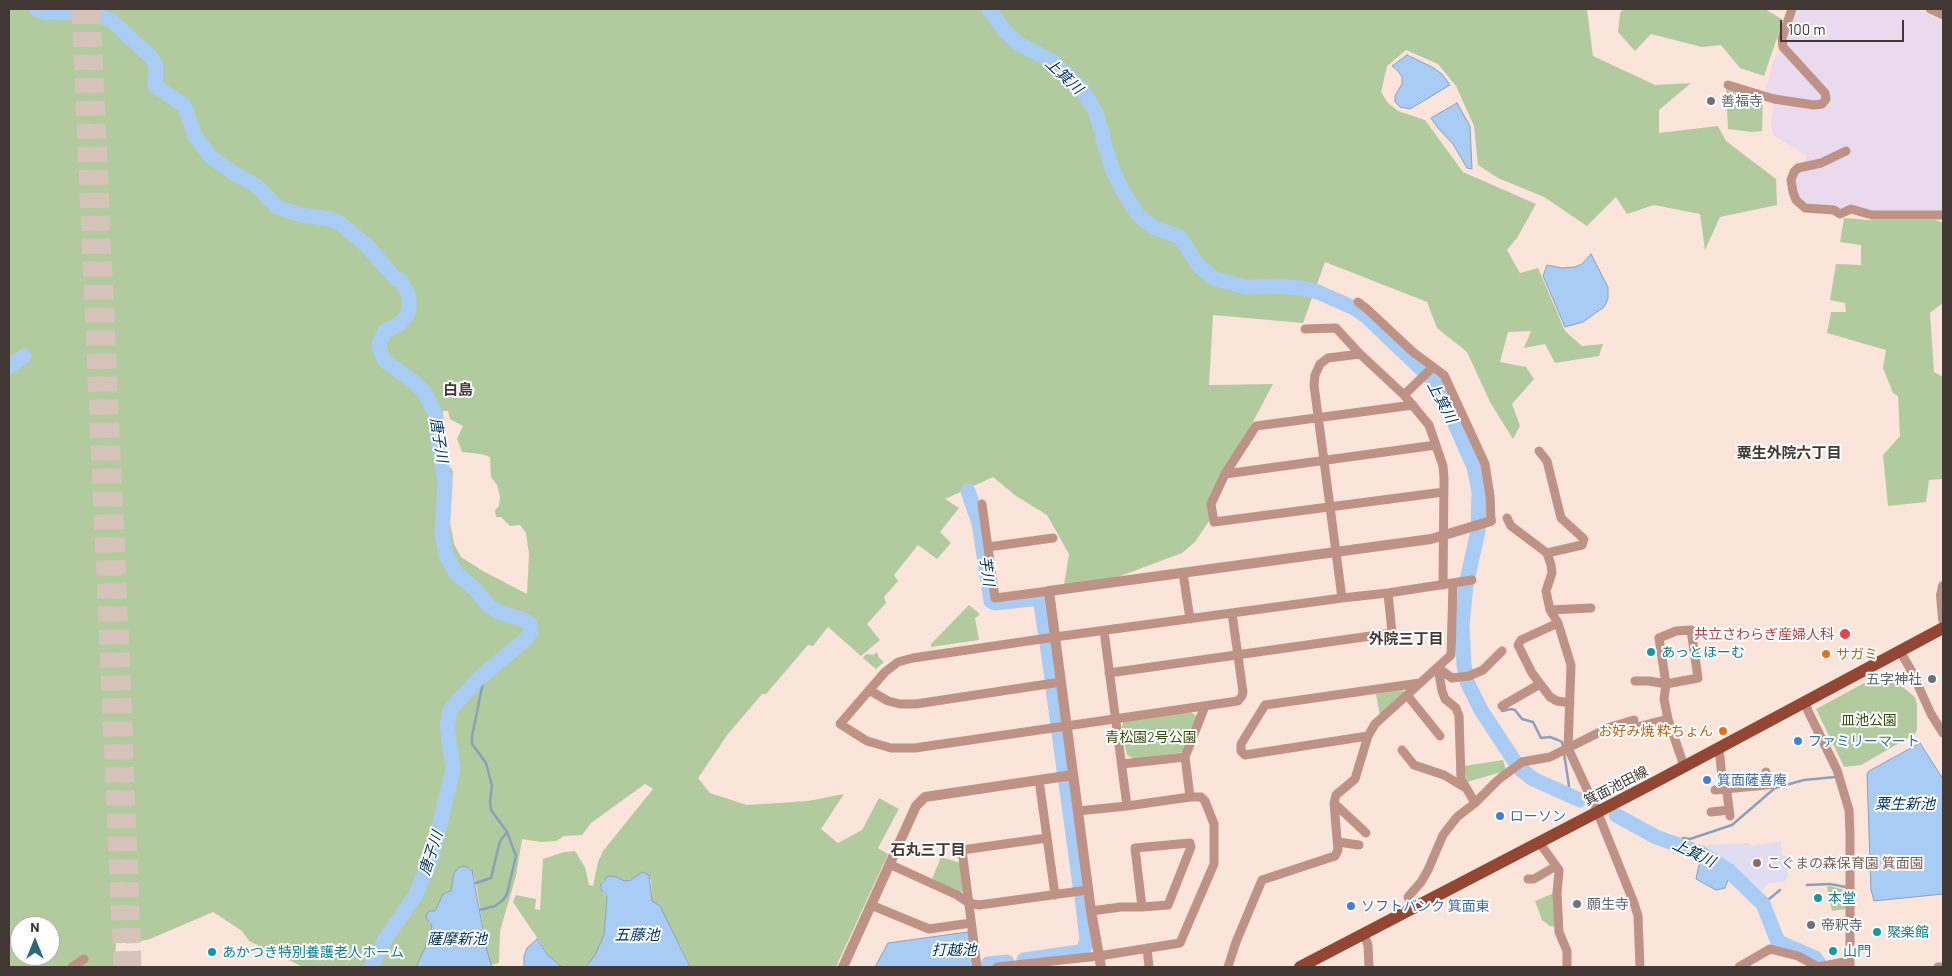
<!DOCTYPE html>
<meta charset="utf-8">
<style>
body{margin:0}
#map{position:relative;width:1952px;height:976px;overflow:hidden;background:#fbe5da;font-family:Barlow,sans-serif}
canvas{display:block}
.frame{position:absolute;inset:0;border:10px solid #423935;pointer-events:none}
.north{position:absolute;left:10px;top:916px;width:50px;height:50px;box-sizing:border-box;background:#fff;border:1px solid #b3b0ae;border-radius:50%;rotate:0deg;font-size:14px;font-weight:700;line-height:20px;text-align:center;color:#423935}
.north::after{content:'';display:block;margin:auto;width:18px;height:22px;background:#266a7b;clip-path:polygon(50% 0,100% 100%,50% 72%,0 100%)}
.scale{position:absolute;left:1780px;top:20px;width:124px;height:22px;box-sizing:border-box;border:2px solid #423935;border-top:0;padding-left:6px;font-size:15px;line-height:18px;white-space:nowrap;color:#423935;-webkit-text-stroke:4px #fff;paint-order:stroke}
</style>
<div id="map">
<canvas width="1952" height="976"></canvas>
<div class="frame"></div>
<div class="north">N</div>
<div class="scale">100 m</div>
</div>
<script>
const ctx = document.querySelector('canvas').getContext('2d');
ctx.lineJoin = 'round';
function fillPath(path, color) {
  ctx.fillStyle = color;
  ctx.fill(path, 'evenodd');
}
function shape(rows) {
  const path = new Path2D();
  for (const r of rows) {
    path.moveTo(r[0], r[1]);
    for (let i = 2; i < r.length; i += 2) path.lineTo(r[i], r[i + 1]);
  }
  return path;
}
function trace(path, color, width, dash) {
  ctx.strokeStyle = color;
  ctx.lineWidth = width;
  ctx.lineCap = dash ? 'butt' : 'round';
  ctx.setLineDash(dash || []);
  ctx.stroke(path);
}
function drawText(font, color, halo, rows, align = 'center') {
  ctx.font = font + ' Barlow,"Noto Sans JP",sans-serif';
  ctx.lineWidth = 4;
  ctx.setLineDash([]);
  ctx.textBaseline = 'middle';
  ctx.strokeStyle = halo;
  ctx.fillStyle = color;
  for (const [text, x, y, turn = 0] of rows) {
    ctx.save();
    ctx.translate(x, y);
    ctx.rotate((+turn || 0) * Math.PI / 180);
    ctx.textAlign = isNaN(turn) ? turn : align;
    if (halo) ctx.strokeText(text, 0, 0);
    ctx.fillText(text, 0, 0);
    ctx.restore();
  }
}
fillPath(shape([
 [1798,9,1916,9,1943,21,1943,213,1874,212,1809,205,1798,198,1796,187,1797,176,1807,156,1773,135,1771,124,1775,95,1765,94,1772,65,1791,20]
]), '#e9daed');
fillPath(shape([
 [1781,841,1782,855,1788,856,1788,877,1784,882,1768,883,1762,891,1760,891,1755,884,1700,845,1749,843,1752,846]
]), '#e0ddf3');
fillPath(shape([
 [9,9,1587,9,1593,56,1655,85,1691,83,1659,110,1659,133,1718,126,1726,141,1776,179,1777,205,1720,217,1705,250,1700,214,1654,205,1627,214,1616,197,1587,226,1544,197,1498,178,1478,165,1474,126,1456,86,1438,64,1406,50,1387,66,1381,92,1388,103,1398,111,1425,120,1463,172,1536,204,1517,238,1507,250,1520,273,1538,268,1565,331,1582,346,1603,344,1599,356,1555,363,1545,344,1524,348,1531,331,1508,332,1500,362,1526,367,1534,379,1512,404,1520,426,1513,439,1490,402,1467,352,1437,328,1427,302,1325,262,1303,323,1213,315,1209,385,1273,384,1219,486,1209,521,1195,542,1182,553,1115,578,1064,585,1069,554,1047,515,1016,496,993,477,945,499,959,508,940,532,951,543,937,559,918,545,894,575,898,581,884,597,886,603,867,624,880,640,861,656,828,627,813,646,808,645,766,694,762,694,728,734,698,778,710,793,747,805,808,801,844,794,821,829,838,843,862,830,879,798,899,809,878,848,888,854,836,967,690,967,680,945,652,901,651,879,635,878,624,881,603,880,601,884,600,888,607,898,604,935,595,955,586,967,562,967,550,957,513,902,516,895,536,899,535,909,540,910,543,859,564,852,575,851,585,867,589,885,593,886,598,862,603,851,653,789,645,784,591,823,582,835,564,836,556,841,541,842,522,839,516,876,500,931,499,963,491,965,487,951,476,883,471,868,454,873,451,891,443,894,435,911,428,922,432,926,425,948,416,967,303,967,249,941,242,931,213,912,150,939,132,943,116,942,115,963,118,967,9,967],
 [443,411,448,411,450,419,463,426,457,439,462,452,481,454,490,457,491,477,497,485,500,497,499,506,495,510,496,517,501,517,510,526,520,525,526,533,529,554,527,594,483,571,461,557,454,544,450,522,453,471,446,462,442,428],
 [20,926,50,926,50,956,20,956],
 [1623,9,1765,9,1783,20,1764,76,1740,68,1721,45,1702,47,1651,34,1635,51,1618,32,1620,13],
 [1726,89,1763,98,1762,131,1751,132,1728,129],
 [1844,218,1870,220,1936,220,1943,223,1943,303,1930,313,1934,372,1943,377,1943,479,1929,480,1926,502,1888,506,1883,455,1900,436,1898,396,1893,393,1883,368,1886,350,1827,333,1831,312,1846,312,1845,303,1830,300,1836,264,1861,265,1861,245,1840,242],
 [969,605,980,614,975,618,979,640,931,647,931,644],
 [877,652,879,658,884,662,876,669,863,658,866,654,873,655],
 [1879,675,1887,680,1904,688,1915,697,1917,705,1917,729,1915,734,1861,765,1844,767,1816,709],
 [1403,690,1405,694,1380,716,1376,694],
 [1191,712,1198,717,1184,752,1134,759,1127,755,1121,729,1124,721],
 [1503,760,1506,770,1502,775,1498,773,1467,782,1464,766],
 [941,857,961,863,964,889,961,893,932,879],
 [1829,886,1846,890,1846,909,1832,911,1827,887],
 [1554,893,1555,927,1550,926,1542,920,1535,901]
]), '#b2cb9e');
const water = shape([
 [1407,55,1432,67,1442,74,1450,85,1410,109,1400,107,1395,102,1395,96,1402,84,1402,77,1398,71,1392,66,1407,55],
 [1457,103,1470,126,1472,169,1467,168,1453,144,1438,128,1431,118,1457,103],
 [1591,254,1608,287,1608,299,1604,307,1583,322,1565,327,1543,276,1547,265,1562,268,1575,267,1582,264,1591,254],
 [1920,743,1943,779,1943,894,1874,901,1871,890,1867,774,1869,771,1920,743],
 [1700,860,1714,867,1729,878,1725,888,1716,890,1696,879,1700,860],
 [464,866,472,870,487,951,492,967,416,967,425,948,432,926,426,918,427,913,430,911,435,911,443,894,451,891,454,873,459,867,464,866],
 [642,872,649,875,652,901,660,906,690,967,586,967,595,955,604,935,607,898,606,894,601,890,601,884,608,876,617,877,624,881,631,880,642,872],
 [968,932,973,967,875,967,888,943,968,932],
 [537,939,548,955,562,967,524,967,524,956,527,948,537,939]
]);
fillPath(water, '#a9ccf4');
trace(water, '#8aa0bb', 1);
trace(shape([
 [1502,711,1511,709,1515,710,1522,719,1533,722,1541,738,1550,737,1558,740,1562,742,1563,747],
 [1564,753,1569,786],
 [1570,793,1571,797],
 [1679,844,1683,838,1690,839,1732,825,1775,788,1804,780,1835,777],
 [1707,863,1710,858],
 [1714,867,1717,863],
 [476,883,491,878,500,841,507,832],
 [1807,885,1830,884,1846,887],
 [1763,904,1780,890],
 [480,910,495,906,503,900,507,894,516,856,507,832,491,810,490,802,492,786,486,763,472,744,472,736,485,673]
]), '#8aa0bb', 2.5);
trace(shape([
 [36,9,44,12,94,13,112,21,152,58,156,67,155,86,184,105,195,136,211,157,235,174,257,186,277,207,301,215,331,219,341,224,367,246,396,279,401,281,409,296,409,309,406,317,399,324,385,331,379,343,380,350,385,361,414,382,425,393,434,411,437,422,438,439,445,483,442,532,446,555,456,573,475,589,490,607,501,613,522,619,530,624,531,632,526,639,477,680,450,710,447,727,453,769,432,857,415,896,385,939,371,967],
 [989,9,1004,30,1017,43,1052,61,1081,88,1095,111,1103,135],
 [1103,140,1113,171,1124,193,1138,215,1155,228,1180,237,1198,265,1213,278,1245,287,1278,286,1302,288,1318,292,1354,308,1366,316,1433,380,1447,406,1474,467,1479,491,1478,531,1466,585,1462,625,1464,665,1467,682,1481,710,1519,768,1533,779,1580,800],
 [9,367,24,356],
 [968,491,979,523,991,601,995,603,1040,598,1045,631],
 [1047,644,1052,679],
 [1053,689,1058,724],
 [1059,733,1080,885],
 [1616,815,1656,837,1701,853,1728,870,1763,904,1778,942,1815,958,1821,967],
 [1024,960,1079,952,1084,949,1087,940,1082,897],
 [988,964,1007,962]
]), '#a9ccf4', 15);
trace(shape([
 [79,9,121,967],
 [93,9,123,677,134,967]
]), '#d6c3b9', 15, [15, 8]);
trace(shape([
 [1930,9,1943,15],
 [1728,85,1774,99,1814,105,1822,104,1826,99,1825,93,1783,47,1782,38,1792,9],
 [1846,151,1821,163,1798,168,1794,172,1791,180,1793,192,1796,200,1805,208,1834,210,1840,214,1851,209,1872,215,1943,215],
 [1358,302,1366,308,1413,352,1444,375,1485,464,1490,496,1491,521],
 [1305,329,1336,328,1360,354,1404,395,1429,425,1443,466,1444,478,1443,585],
 [1404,395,1433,367],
 [1413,405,1256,426,1225,474,1211,504,1214,522,1444,492],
 [1539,451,1547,461,1561,518,1584,539,1582,545,1547,553],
 [1225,474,1436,445],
 [982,504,995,598,1049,591],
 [1507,518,1511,526,1547,553,1551,565,1552,573,1546,591,1550,610,1558,623,1571,665,1568,748,1597,811,1634,903,1638,916,1640,967],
 [988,547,1053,538],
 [1183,573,1190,619],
 [1342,598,1314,385,1315,375,1320,364,1328,358,1360,354],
 [1550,610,1591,608],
 [1232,613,1243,692,1242,696,1238,701,915,748,891,748,867,741,840,724,885,672,898,662,913,658,1055,637,1342,598,1388,593,1472,580],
 [1558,623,1521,640,1518,645,1532,673,1550,697,1557,701,1570,703],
 [1104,631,1127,806],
 [1900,651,1912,672,1931,714,1943,733],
 [1438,668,1442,691,1445,699,1456,708,1459,716,1461,779,1475,803],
 [1438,668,1452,678,1469,676,1483,670,1502,651],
 [1109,673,1392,633,1388,593],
 [1635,681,1649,681,1666,684,1698,678,1691,630,1676,631,1659,638,1666,684,1664,699,1668,719,1684,766],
 [869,690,888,701,900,704,916,704,1061,682],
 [1407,695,1440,736],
 [1805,701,1808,711,1837,770,1849,810,1850,833,1850,967],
 [1502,706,1540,684],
 [1637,727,1668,719],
 [1368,736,1245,755,1241,751,1241,744,1265,705,1420,683],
 [1719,747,1723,788,1727,793,1730,816],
 [1402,750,1414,765,1444,775,1464,787],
 [1122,764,1185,757],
 [1766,772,1767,784],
 [1039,780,1055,895],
 [1715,790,1776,784],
 [1190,797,1185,757,1205,706],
 [1334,803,1366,833],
 [1711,812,1729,810],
 [1338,842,1359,845],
 [1539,842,1559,870,1557,893,1559,932,1567,951,1567,967],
 [889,864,957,895,969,903,979,905,1088,890],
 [1528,879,1534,879,1556,866],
 [871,905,929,929,971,923],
 [1412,908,1408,897,1421,882,1428,870,1443,835,1457,817,1475,803,1498,780,1522,762,1550,757,1610,727,1634,720],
 [1091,911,1121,907,1142,907,1168,905,1191,847,1190,843,1135,848,1142,907],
 [1364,935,1368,945,1369,967],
 [1147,948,1149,967],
 [72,967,84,959],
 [977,967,962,850,1047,838],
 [997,967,1099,956,1180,943,1214,864,1214,824,1205,801,1201,797,1190,797,1127,806,1078,811],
 [1228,967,1236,942,1262,880,1335,856,1338,850,1334,803,1336,795,1355,779,1368,736,1375,724,1451,655,1453,583],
 [1739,967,1770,949,1798,956,1818,967,1850,961],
 [1938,967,1943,967]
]), '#bf9286', 9);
trace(shape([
 [1943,586,1941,595,1943,619],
 [843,967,916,806,925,797,1073,775],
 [1101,967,1091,911,1049,591,1431,539,1491,521]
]), '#bf9286', 10);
trace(shape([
 [1300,967,1659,780,1943,628]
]), '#934632', 12);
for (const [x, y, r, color] of [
 [1711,101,5,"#6b7280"],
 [1845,634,6,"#e0444e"],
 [1651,652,5,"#0f9aa8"],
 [1826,654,5,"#e8710a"],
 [1932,679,5,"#6b7280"],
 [1723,731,5,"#e8710a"],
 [1798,741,5,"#3f7fe0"],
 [1707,780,5,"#3f7fe0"],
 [1500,816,5,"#3f7fe0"],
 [1757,863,5,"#8d6e63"],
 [1818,898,5,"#0f9aa8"],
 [1577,904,5,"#6b7280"],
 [1351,906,5,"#3f7fe0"],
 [1811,925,5,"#6b7280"],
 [1877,932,5,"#0f9aa8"],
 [1833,951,5,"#0f9aa8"],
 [212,952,5,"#0f9aa8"]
]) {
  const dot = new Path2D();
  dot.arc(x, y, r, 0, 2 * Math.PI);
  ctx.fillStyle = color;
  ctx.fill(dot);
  trace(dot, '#fff', 2);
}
drawText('14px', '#5b616d', '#fff', [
 ["善福寺",1721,101],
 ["五字神社",1922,679,"right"],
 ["願生寺",1587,904],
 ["帝釈寺",1821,925]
], 'left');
drawText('14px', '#be3a42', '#fff', [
 ["共立さわらぎ産婦人科",1834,634]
], 'right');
drawText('14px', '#0d838f', '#fff', [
 ["あっとほーむ",1661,652],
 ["本堂",1828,898],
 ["聚楽館",1887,932],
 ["山門",1843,951],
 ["あかつき特別養護老人ホーム",222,952]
], 'left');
drawText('14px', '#c56008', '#fff', [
 ["サガミ",1836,654],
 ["お好み焼 粋ちょん",1713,731,"right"]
], 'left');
drawText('14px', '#304e0a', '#fff', [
 ["皿池公園",1869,720],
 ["青松園2号公園",1151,737]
]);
drawText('14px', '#366cbe', '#fff', [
 ["ファミリーマート",1808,741],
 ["箕面薩喜庵",1717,780],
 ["ローソン",1510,816],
 ["ソフトバンク 箕面東",1361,906]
], 'left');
drawText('14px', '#423935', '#fff', [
 ["箕面池田線",1616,786,-27]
]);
drawText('14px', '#785e54', '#fff', [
 ["こぐまの森保育園 箕面園",1767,863]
], 'left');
drawText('italic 15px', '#023565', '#fff', [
 ["上箕川",1064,76,43],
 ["上箕川",1442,402,62],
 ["唐子川",439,440,81],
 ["芋川",987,571,82],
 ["粟生新池",1905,804],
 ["唐子川",431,853,-72],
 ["上箕川",1694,853,26],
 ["五藤池",637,935],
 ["薩摩新池",457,939],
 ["打越池",954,950]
]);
drawText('bold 15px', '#423935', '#fff', [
 ["白島",458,390],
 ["粟生外院六丁目",1789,453],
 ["外院三丁目",1406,639],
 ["石丸三丁目",928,850]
]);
</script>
